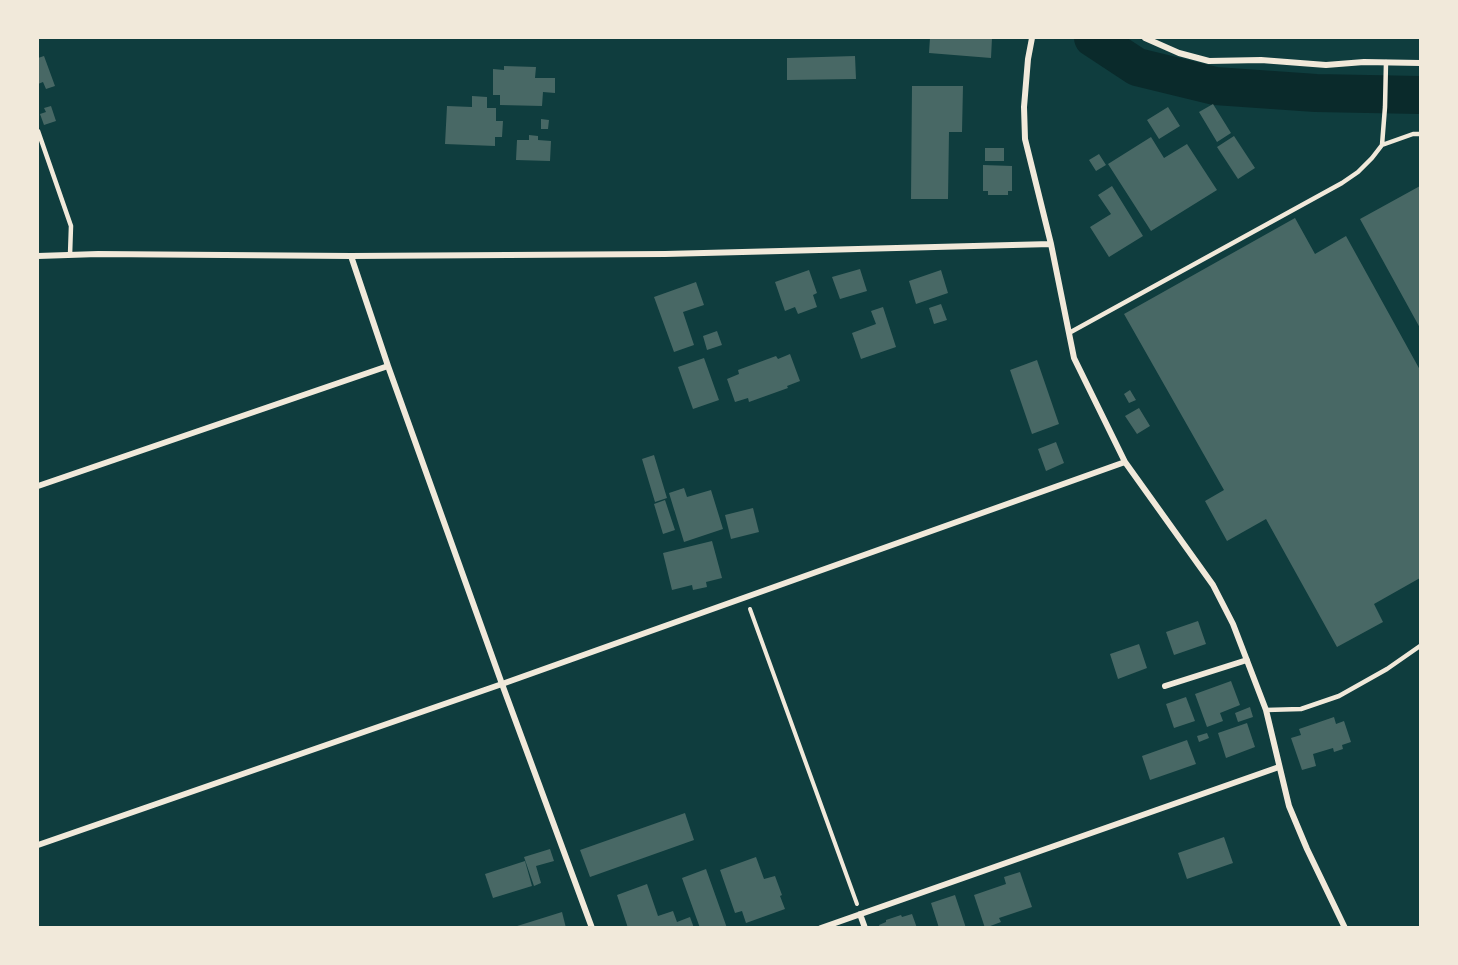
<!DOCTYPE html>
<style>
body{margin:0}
#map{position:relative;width:1458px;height:965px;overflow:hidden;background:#0f3d3e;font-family:"Varela Round",sans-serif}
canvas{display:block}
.frame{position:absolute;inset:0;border:39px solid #f1e9da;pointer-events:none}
</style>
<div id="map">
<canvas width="1458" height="965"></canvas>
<div class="frame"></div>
</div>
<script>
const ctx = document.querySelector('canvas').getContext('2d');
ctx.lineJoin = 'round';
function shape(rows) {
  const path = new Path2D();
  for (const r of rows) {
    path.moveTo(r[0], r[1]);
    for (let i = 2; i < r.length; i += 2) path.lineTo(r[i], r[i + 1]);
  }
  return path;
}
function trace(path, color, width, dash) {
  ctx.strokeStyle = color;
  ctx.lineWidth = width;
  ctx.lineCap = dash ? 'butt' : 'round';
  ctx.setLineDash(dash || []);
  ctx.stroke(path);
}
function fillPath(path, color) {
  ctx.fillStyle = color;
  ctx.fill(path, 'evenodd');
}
trace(shape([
 [1093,38,1137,67,1215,86,1316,93,1420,95]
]), '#0a2a2b', 38);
fillPath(shape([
 [930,38,992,38,991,58,929,53],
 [44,56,55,86,46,89,43,82,38,84,38,58],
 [855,56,856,79,787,80,787,58],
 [504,66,536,67,535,78,555,78,555,93,543,92,542,106,500,105,500,95,493,95,493,69,504,70],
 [912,86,963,86,962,132,949,132,948,199,911,199],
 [472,96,487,97,487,108,496,108,496,121,503,121,502,137,495,137,495,146,445,144,447,106,472,107],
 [1213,104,1231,133,1217,142,1199,112],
 [51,106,56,121,44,125,40,114,46,112,44,108],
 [1168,107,1180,126,1159,139,1147,120],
 [541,119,549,120,548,129,541,129],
 [529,135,538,136,538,140,551,141,550,161,516,160,517,140,529,140],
 [1234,136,1255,168,1238,179,1217,147],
 [1151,137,1164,158,1187,144,1217,190,1151,231,1108,164],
 [985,148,1004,148,1004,161,985,161],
 [1099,154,1106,165,1096,171,1089,160],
 [983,165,1012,166,1012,191,1008,191,1008,195,988,195,988,191,983,191],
 [1112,186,1143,236,1109,257,1090,227,1111,214,1098,195],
 [1420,186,1420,328,1360,219],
 [1295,218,1315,254,1346,236,1420,370,1420,578,1374,604,1383,622,1337,647,1266,519,1227,541,1205,501,1224,490,1124,314],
 [860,269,867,291,840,299,832,277],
 [809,270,817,293,813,295,817,307,798,314,795,307,785,311,775,282],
 [941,270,948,293,916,304,909,281],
 [696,282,704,305,683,312,694,345,674,352,654,297],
 [941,304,947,320,934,324,929,308],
 [883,307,896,347,861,359,852,333,876,324,871,311],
 [717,331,722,345,707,350,703,336],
 [790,354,800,381,787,386,788,388,749,402,748,398,735,402,727,379,739,374,738,370,776,356,778,359],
 [704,358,719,400,693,409,678,367],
 [1037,360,1059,424,1032,434,1010,370],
 [1130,390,1136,400,1129,403,1124,394],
 [1139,408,1150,426,1137,434,1125,416],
 [1056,442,1064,463,1046,471,1038,449],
 [654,455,667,498,655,502,642,459],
 [684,488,687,497,711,490,723,529,684,542,669,493],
 [665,500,675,530,663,534,654,504],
 [753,508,759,532,731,539,725,515],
 [712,541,722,578,706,582,707,587,693,590,692,585,672,590,663,553],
 [1198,621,1206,644,1174,655,1166,632],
 [1139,644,1147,668,1118,679,1110,654],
 [1231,681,1240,705,1220,713,1223,721,1207,727,1195,694],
 [1186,697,1195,721,1174,728,1166,704],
 [1250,707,1253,717,1238,722,1235,713],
 [1334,717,1336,724,1344,721,1351,742,1342,745,1343,749,1334,752,1333,748,1313,754,1316,766,1302,770,1291,738,1301,735,1299,729],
 [1247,723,1255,747,1226,758,1218,733],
 [1207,733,1209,738,1199,742,1197,736],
 [1187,740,1196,764,1150,780,1142,756],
 [685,813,694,840,590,877,580,850],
 [1224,837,1233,863,1187,879,1178,853],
 [550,849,554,861,536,866,541,883,534,886,524,857],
 [756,857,764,879,775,876,782,895,780,896,785,909,746,923,742,911,735,913,720,870],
 [525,861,532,886,493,898,485,874],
 [706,869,727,928,700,928,682,878],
 [1020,872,1032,907,999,918,1001,922,985,928,974,895,1006,884,1004,877],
 [647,884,658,916,673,911,677,922,690,917,694,928,628,928,617,895],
 [955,895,966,928,939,928,931,903],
 [562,912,566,928,514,928,514,927],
 [912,914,917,928,880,928,879,925,886,922,886,920,901,915,902,917]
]), '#486865');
trace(shape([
 [750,609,857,904]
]), '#f1e9da', 4);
trace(shape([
 [38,131,71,226,70,255],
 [1382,145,1413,134,1420,134],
 [1069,333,1342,183,1358,172,1372,158,1382,145,1385,107,1386,62],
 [1266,710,1301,709,1339,696,1387,669,1420,646]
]), '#f1e9da', 4.5);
trace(shape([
 [1032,38,1028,59,1024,107,1025,139,1051,244,1074,358,1125,462,1213,585,1233,624,1266,710,1289,806,1307,849,1345,928],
 [1145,38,1179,53,1209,61,1261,60,1326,65,1364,62,1420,63],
 [38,256,98,254,351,256,665,254,1051,244],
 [351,256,388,366,502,684,592,928],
 [38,486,388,366],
 [1165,686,1247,660],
 [38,845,502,684,1125,462],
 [860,914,865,928],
 [821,928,1279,767]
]), '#f1e9da', 6);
</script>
